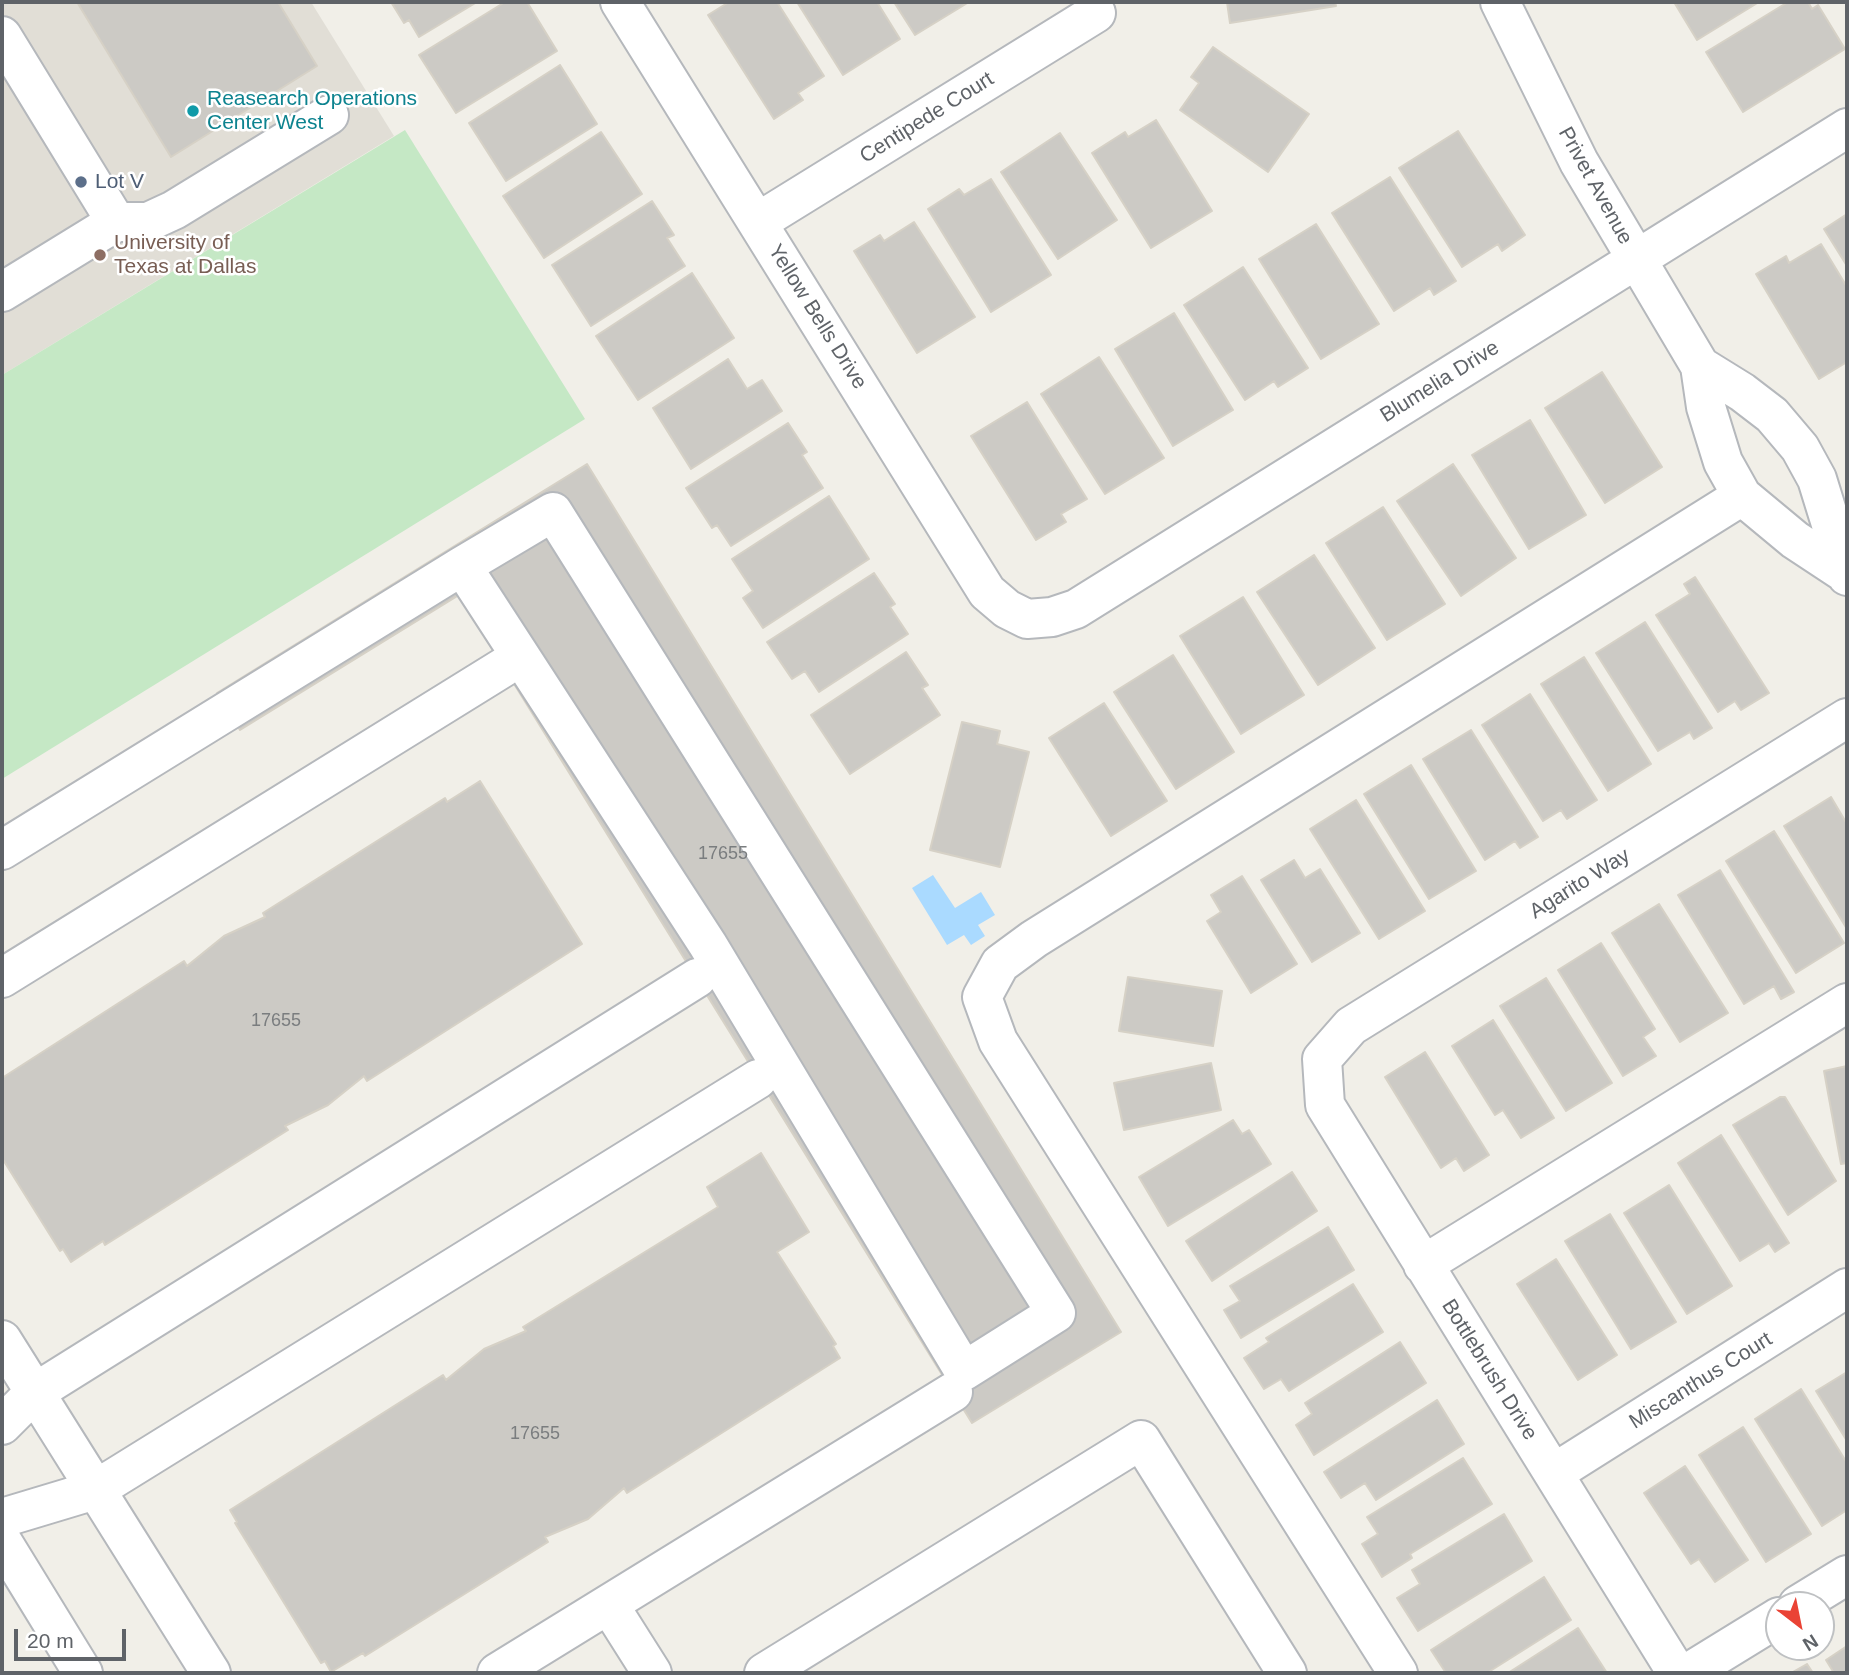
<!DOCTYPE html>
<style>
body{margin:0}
#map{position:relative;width:1849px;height:1675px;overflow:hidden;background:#f1efe8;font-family:Helvetica,sans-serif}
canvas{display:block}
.frame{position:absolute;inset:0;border:4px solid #5f6368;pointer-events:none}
.north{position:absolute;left:1765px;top:1591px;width:70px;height:70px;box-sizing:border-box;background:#fff;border:2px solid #bfc1c3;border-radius:50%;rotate:148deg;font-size:19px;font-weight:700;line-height:28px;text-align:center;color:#5f6368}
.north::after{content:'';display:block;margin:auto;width:24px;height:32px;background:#ea4335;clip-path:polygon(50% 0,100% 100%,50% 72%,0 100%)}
.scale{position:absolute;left:14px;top:1629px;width:112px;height:32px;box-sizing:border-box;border:4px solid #5f6368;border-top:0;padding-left:9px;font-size:21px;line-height:24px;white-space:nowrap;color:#5f6368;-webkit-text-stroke:5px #fff;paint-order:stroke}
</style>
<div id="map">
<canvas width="1849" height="1675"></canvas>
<div class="frame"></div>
<div class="north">N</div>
<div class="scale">20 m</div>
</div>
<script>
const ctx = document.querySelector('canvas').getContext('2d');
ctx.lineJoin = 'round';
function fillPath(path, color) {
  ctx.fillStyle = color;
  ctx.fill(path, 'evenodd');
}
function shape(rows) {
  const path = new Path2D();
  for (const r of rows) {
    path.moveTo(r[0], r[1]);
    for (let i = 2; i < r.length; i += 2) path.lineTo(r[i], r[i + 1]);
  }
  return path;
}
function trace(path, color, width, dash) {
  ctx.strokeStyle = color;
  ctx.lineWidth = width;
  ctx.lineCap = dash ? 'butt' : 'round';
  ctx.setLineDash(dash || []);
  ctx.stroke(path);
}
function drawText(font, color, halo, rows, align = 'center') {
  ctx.font = font + ' Helvetica,sans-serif';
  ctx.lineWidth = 5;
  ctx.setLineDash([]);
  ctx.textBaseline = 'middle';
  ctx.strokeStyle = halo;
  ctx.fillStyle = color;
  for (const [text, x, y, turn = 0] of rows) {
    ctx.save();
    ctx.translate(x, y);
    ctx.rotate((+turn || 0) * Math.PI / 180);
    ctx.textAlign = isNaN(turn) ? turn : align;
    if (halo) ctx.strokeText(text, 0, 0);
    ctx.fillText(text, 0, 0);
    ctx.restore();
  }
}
fillPath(shape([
 [2,2,311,2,394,136,2,375]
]), '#e1ded6');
fillPath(shape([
 [405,130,585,419,2,779,2,375]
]), '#c5e8c5');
fillPath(shape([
 [933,875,955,908,981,892,995,915,978,925,985,936,971,945,964,935,947,945,912,888]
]), '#aadaff');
const building = shape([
 [77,2,278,2,317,66,171,157,77,2],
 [391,2,477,2,419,37,409,20,404,23,391,2],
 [505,2,527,2,557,51,456,113,419,55,505,2],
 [729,2,777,2,824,76,798,93,803,100,774,119,708,15,729,2],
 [797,2,877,2,900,39,843,75,797,2],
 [894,2,969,2,915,35,894,2],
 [1227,2,1335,2,1336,6,1230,23,1227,2],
 [1674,2,1759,2,1697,40,1674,2],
 [1788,2,1808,2,1812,9,1818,5,1845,49,1743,112,1706,52,1788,2],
 [1213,47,1309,114,1268,172,1180,110,1199,83,1191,77,1213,47],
 [560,65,597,124,506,181,469,123,560,65],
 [1156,120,1212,211,1151,248,1092,153,1125,132,1128,137,1156,120],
 [1458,131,1525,235,1502,251,1498,244,1462,267,1399,168,1458,131],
 [601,132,642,194,544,258,503,196,601,132],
 [1060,133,1117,220,1058,259,1001,172,1060,133],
 [1390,177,1456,281,1434,295,1430,288,1394,311,1332,213,1390,177],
 [991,179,1051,275,991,312,928,209,959,189,964,195,991,179],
 [652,201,674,235,667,238,685,266,591,326,552,265,652,201],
 [1847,214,1847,266,1824,229,1847,214],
 [914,222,975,317,917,353,854,251,880,235,884,241,914,222],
 [1316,224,1379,324,1321,359,1259,259,1316,224],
 [1821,244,1847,287,1847,362,1819,379,1756,274,1786,256,1789,263,1821,244],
 [1243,267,1308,368,1278,387,1274,381,1245,400,1184,305,1243,267],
 [692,273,734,338,638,400,596,336,692,273],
 [1174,313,1233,410,1173,446,1115,349,1174,313],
 [1099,357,1164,458,1105,494,1041,394,1099,357],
 [728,359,747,389,762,380,782,411,691,469,653,408,728,359],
 [1602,372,1662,467,1605,503,1545,408,1602,372],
 [1027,402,1087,499,1061,514,1066,522,1036,540,971,436,1027,402],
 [1530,420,1586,515,1529,549,1472,455,1530,420],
 [788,423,807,452,802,455,823,488,731,546,717,525,712,528,686,488,788,423],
 [587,464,1121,1332,972,1423,459,595,240,730,217,693,587,464],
 [1453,464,1516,558,1461,596,1397,501,1453,464],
 [829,496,869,559,763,628,743,598,753,591,732,559,829,496],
 [1383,507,1445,604,1387,640,1326,543,1383,507],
 [1314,555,1375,648,1318,685,1257,592,1314,555],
 [874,573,895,604,890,607,908,634,819,692,805,671,792,679,767,642,874,573],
 [1695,577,1769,693,1741,710,1735,701,1718,712,1656,615,1690,594,1684,584,1695,577],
 [1243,597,1304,695,1241,734,1180,636,1243,597],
 [1645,622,1712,728,1694,739,1690,732,1658,751,1596,653,1645,622],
 [906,652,928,685,922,688,940,715,850,774,811,715,906,652],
 [1173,655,1234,752,1176,789,1114,692,1173,655],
 [1584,657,1651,764,1608,791,1541,684,1584,657],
 [1530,694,1597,800,1567,819,1561,810,1543,821,1482,725,1530,694],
 [1104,703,1167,801,1111,836,1049,738,1104,703],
 [962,722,1000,731,997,744,1029,752,1000,867,930,850,962,722],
 [1471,730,1538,837,1520,848,1515,841,1485,860,1423,759,1471,730],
 [1411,765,1476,871,1429,899,1364,794,1411,765],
 [480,781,582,944,367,1081,364,1076,328,1105,285,1126,288,1130,105,1245,103,1241,71,1262,63,1249,60,1251,2,1158,2,1078,184,961,187,966,224,936,265,917,263,913,445,798,447,802,480,781],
 [1831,797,1847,824,1847,929,1784,826,1831,797],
 [1356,800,1425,911,1379,939,1310,829,1356,800],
 [1774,831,1844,943,1796,973,1726,861,1774,831],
 [1294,860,1305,878,1320,869,1360,933,1312,962,1261,880,1294,860],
 [1720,870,1794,992,1781,999,1774,986,1744,1004,1678,895,1720,870],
 [1242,876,1297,964,1251,993,1207,921,1221,912,1211,895,1242,876],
 [1659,904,1728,1013,1680,1042,1612,933,1659,904],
 [1601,943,1655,1029,1643,1037,1656,1056,1623,1076,1558,970,1601,943],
 [1128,977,1222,991,1213,1046,1119,1031,1128,977],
 [1546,978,1612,1083,1566,1111,1500,1006,1546,978],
 [1493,1020,1554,1118,1521,1138,1503,1110,1495,1115,1452,1046,1493,1020],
 [1425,1052,1489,1155,1464,1171,1456,1158,1441,1168,1385,1077,1425,1052],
 [1211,1063,1221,1110,1124,1130,1114,1083,1211,1063],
 [1847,1066,1847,1163,1841,1164,1824,1071,1847,1066],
 [1780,1097,1785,1097,1836,1181,1788,1215,1733,1125,1780,1097],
 [1233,1120,1242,1134,1249,1130,1271,1164,1168,1226,1139,1177,1233,1120],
 [1721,1135,1789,1243,1775,1252,1769,1243,1740,1261,1678,1163,1721,1135],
 [761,1153,809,1232,777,1252,836,1344,833,1346,840,1358,627,1493,624,1488,588,1519,545,1537,548,1542,365,1656,363,1653,331,1672,325,1661,321,1663,235,1523,237,1522,230,1510,443,1375,446,1380,484,1349,526,1331,523,1327,718,1207,707,1187,761,1153],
 [1292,1172,1317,1211,1212,1281,1186,1241,1292,1172],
 [1669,1185,1732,1286,1687,1314,1624,1213,1669,1185],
 [1610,1214,1676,1322,1631,1349,1565,1241,1610,1214],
 [1328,1227,1354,1270,1241,1338,1224,1310,1240,1301,1230,1286,1328,1227],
 [1556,1259,1617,1355,1578,1380,1517,1284,1556,1259],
 [1353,1284,1383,1332,1289,1391,1281,1379,1264,1389,1244,1358,1269,1342,1266,1338,1353,1284],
 [1400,1342,1426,1383,1314,1455,1296,1425,1312,1414,1305,1403,1400,1342],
 [1847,1372,1847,1441,1816,1391,1847,1372],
 [1801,1389,1847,1463,1847,1510,1822,1526,1755,1419,1801,1389],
 [1437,1400,1464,1444,1376,1500,1365,1483,1341,1498,1324,1472,1437,1400],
 [1743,1427,1811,1534,1766,1562,1699,1455,1743,1427],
 [1463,1458,1492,1504,1410,1554,1412,1558,1382,1577,1362,1544,1378,1534,1367,1517,1463,1458],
 [1685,1466,1748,1560,1715,1582,1699,1559,1691,1564,1644,1493,1685,1466],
 [1504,1514,1532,1561,1418,1631,1397,1598,1420,1584,1412,1570,1504,1514],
 [1544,1577,1571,1620,1487,1673,1446,1673,1431,1650,1544,1577],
 [1578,1628,1607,1673,1508,1673,1578,1628],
 [1847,1646,1847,1673,1834,1673,1826,1660,1847,1646],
 [1807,1664,1813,1673,1791,1673,1807,1664]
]);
fillPath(building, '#cccac5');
trace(building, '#d6d1c6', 2);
const minor = shape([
 [620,2,987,592,1007,609,1027,619,1052,617,1076,609,1847,128],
 [1500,2,1579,162,1700,366,1706,407,1723,462,1742,496,1795,540,1845,573],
 [2,36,116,222,2,292],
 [116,222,148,222,174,210,329,115],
 [758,222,1096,13],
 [1700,366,1742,392,1772,415,1800,448,1817,479,1847,576],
 [2,850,462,566,553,512,1056,1313,964,1371,708,945,462,566],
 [2,978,504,667],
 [1423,1265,1847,1003],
 [2,1340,211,1673],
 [2,1425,34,1393,697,978],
 [1554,1473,1847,1288],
 [2,1518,95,1490,758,1079],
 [2,1541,83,1673],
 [609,1605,652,1673],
 [1798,1605,1847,1575],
 [497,1673,953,1392],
 [764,1673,1141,1440,1287,1673],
 [1398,1673,998,1041,982,997,1000,964,1034,939,1742,496],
 [1677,1673,1325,1105,1322,1059,1351,1026,1847,718],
 [1688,1673,1779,1617]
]);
trace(minor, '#b5b8bc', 42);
trace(minor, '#fff', 38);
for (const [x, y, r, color] of [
 [193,111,7,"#0f9aa8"],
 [81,182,7,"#5c6f8a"],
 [100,255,7,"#8d6e63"]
]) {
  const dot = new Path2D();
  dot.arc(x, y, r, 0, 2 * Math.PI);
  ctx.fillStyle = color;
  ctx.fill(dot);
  trace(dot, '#fff', 2.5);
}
drawText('18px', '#7a7d7f', null, [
 ["17655",723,854],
 ["17655",276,1021],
 ["17655",535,1434]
]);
drawText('21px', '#0d838f', '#fff', [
 ["Reasearch Operations",207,99],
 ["Center West",207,123]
], 'left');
drawText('21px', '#5f6368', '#fff', [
 ["Centipede Court",927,118,-32],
 ["Privet Avenue",1595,186,61],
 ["Yellow Bells Drive",817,317,58],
 ["Blumelia Drive",1440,382,-32],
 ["Agarito Way",1580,884,-32],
 ["Bottlebrush Drive",1489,1370,58],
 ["Miscanthus Court",1701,1381,-32]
]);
drawText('21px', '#4e5e75', '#fff', [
 ["Lot V",95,182]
], 'left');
drawText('21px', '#785e54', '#fff', [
 ["University of",114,243],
 ["Texas at Dallas",114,267]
], 'left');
</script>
